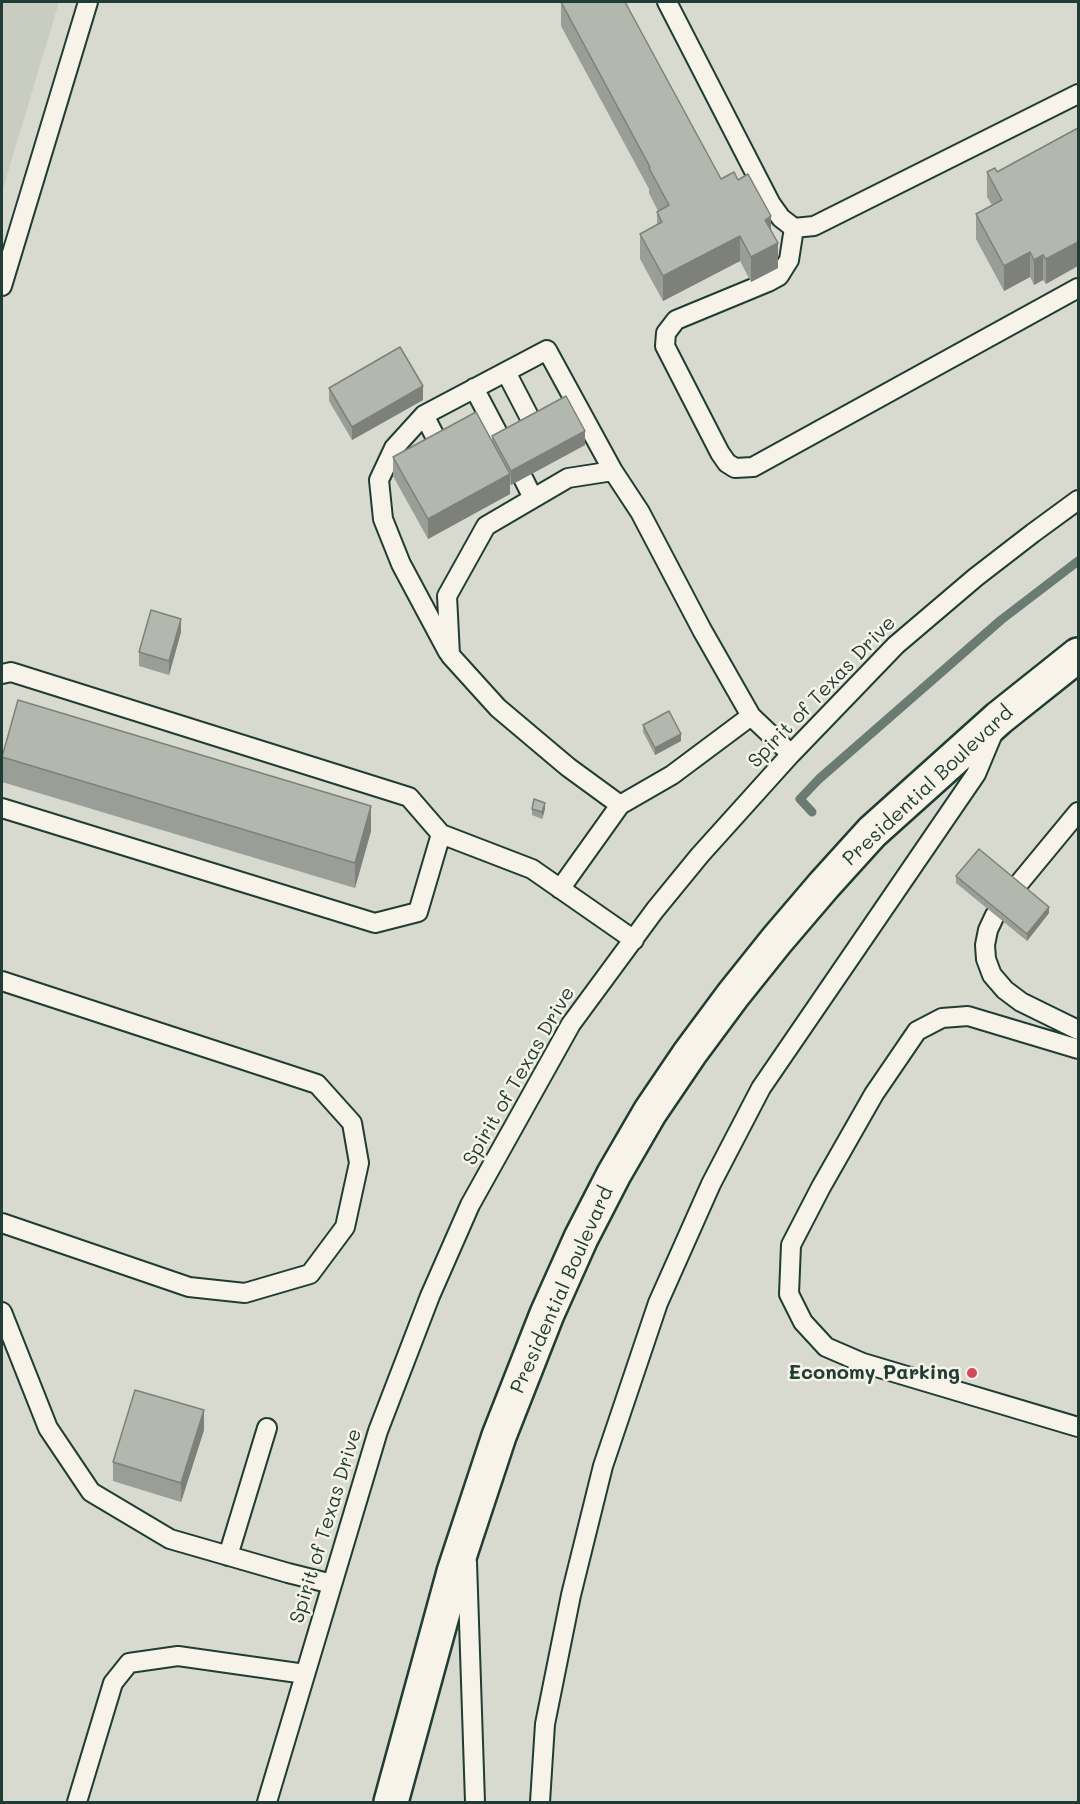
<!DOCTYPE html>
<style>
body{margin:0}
#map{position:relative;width:1080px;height:1804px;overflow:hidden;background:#eae8dd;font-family:Mali,sans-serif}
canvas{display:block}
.frame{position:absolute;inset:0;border:3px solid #1f3d34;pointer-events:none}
</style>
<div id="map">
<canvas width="1080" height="1804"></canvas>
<div class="frame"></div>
</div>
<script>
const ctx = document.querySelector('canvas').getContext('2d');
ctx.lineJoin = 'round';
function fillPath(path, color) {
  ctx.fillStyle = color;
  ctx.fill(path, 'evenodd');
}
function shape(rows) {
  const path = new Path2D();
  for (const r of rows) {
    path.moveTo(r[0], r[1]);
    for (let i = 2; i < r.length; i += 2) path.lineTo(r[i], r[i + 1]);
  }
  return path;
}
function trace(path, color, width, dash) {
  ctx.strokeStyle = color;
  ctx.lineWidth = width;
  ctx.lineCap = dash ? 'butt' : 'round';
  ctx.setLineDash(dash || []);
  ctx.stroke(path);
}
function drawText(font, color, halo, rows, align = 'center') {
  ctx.font = font + ' Mali,sans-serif';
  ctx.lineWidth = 5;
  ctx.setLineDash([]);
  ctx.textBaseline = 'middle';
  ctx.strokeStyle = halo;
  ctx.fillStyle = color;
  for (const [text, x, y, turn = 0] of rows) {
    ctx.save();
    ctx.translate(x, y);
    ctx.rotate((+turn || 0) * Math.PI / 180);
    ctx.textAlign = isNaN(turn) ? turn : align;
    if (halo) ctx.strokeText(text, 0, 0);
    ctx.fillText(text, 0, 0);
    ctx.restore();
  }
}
fillPath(shape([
 [2,2,1078,2,1078,1802,2,1802]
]), '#d9dacf');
fillPath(shape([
 [2,2,59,2,2,192]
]), '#c8ccc1');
trace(shape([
 [812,812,800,799,819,779,1001,620,1078,561]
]), '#6a7c72', 9);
const lane = shape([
 [667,2,771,204,781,218,794,228,814,226,1078,94],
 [794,228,789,260,779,276,768,282,676,320,666,333,665,346,720,453,727,463,735,468,753,467,1078,288],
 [2,286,88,2],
 [506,372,534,426],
 [474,388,503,443],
 [424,415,442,450],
 [523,478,533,498],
 [448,652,401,564,383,519,379,480,394,448,424,415,547,350,613,471],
 [2,674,11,672,409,797,441,834,532,869,634,940],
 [620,805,672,775,751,716],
 [2,808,375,923,418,912,441,834],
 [1016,887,1078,812],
 [560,889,620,805,568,767,498,708,450,655,447,596,486,526,568,478,613,471,640,512,702,630,751,716,791,754],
 [995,915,988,930,985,945,986,959,992,975,1005,990,1021,1002,1078,1030],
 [2,981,317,1084,352,1123,359,1163,345,1227,310,1274,245,1293,189,1287,2,1223],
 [1078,1049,968,1016,942,1018,917,1031,874,1094,821,1187,791,1245,789,1294,803,1322,826,1347,863,1363,1078,1427],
 [2,1312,48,1428,91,1492,170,1539,288,1573,332,1584],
 [228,1556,267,1428],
 [467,1562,475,1802],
 [77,1802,113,1683,129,1663,178,1656,305,1674],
 [267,1802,378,1431,430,1296,470,1205,571,1024,655,910,700,855,791,754,896,645,976,577,1033,533,1078,500],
 [540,1802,545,1724,571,1595,603,1466,658,1303,711,1184,761,1088,976,774,994,731]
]);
const secondary = shape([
 [391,1802,454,1572,499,1436,547,1314,581,1238,614,1174,650,1112,690,1053,733,995,777,940,824,885,872,832,999,718,1078,655]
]);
trace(lane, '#1f3d34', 22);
trace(secondary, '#1f3d34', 38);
trace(lane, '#f7f3e8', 18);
trace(secondary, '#f7f3e8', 33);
fillPath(shape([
 [561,2,721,179,738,180,771,230,778,268,751,282,740,261,663,301,640,259,640,234,657,225,657,212,658,211,649,193,649,189,561,26],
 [1078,128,1046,284,1043,280,1034,285,1030,277,1004,291,976,239,976,214,992,205,987,197,987,172,997,172],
 [329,388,423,400,352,440,329,401],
 [492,436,585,445,511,485,510,483,510,494,428,539,393,476,393,457,492,441],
 [181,632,169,675,139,666,139,652],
 [643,725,681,741,655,755,643,732],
 [2,756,371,831,355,888,2,782],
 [532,809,545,809,542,819,532,815],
 [956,876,1049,913,1027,941,956,883],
 [204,1430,181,1502,113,1481,113,1462]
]), '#999e96');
fillPath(shape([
 [771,216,771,241,765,220],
 [740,236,740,261,663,301,663,276],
 [1078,242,1078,266,1046,284,1046,259],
 [778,243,778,268,751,282,751,257],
 [1030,252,1030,277,1004,291,1004,266],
 [1043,255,1043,280,1034,285,1034,260],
 [423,386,423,400,352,440,352,427],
 [585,431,585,445,511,485,511,471],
 [510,474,510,494,428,539,428,519],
 [181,619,181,632,169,675,169,661],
 [681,734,681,741,655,755,655,748],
 [545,803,545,809,542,819,542,812],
 [371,806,371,831,355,888,355,863],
 [1049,907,1049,913,1027,941,1027,934],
 [204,1410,204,1430,181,1502,181,1483]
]), '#7d817a');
const building = shape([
 [561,2,625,2,721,179,734,172,738,180,748,174,771,216,765,220,778,243,751,257,740,236,663,276,640,234,662,222,657,212,669,205,649,168,650,167,561,2],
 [1078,128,1078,242,1046,259,1043,255,1034,260,1030,252,1004,266,976,214,1002,200,987,172,995,168,997,172,1078,128],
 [400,347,423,386,352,427,329,388,400,347],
 [566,396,585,431,511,471,492,436,566,396],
 [476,412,510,474,428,519,393,457,476,412],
 [151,610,181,619,169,661,139,652,151,610],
 [18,700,371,806,355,863,2,757,18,700],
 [669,711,681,734,655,748,643,725,669,711],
 [534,799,545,803,542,812,532,809,534,799],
 [979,849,1049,907,1027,934,956,876,979,849],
 [135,1390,204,1410,181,1483,113,1462,135,1390]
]);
fillPath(building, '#b2b8ae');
trace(building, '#7d817a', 1.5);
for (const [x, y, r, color] of [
 [972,1373,6,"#d1495b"]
]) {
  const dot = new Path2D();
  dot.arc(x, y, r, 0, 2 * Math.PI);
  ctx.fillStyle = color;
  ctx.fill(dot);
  trace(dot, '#f7f3e8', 2);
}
drawText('20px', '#1f3d34', '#f7f3e8', [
 ["Spirit of Texas Drive",822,692,-46],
 ["Presidential Boulevard",928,786,-43],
 ["Spirit of Texas Drive",519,1076,-60],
 ["Presidential Boulevard",562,1290,-66],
 ["Spirit of Texas Drive",326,1526,-73]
]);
drawText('bold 20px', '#1f3d34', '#f7f3e8', [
 ["Economy Parking",960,1373]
], 'right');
</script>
